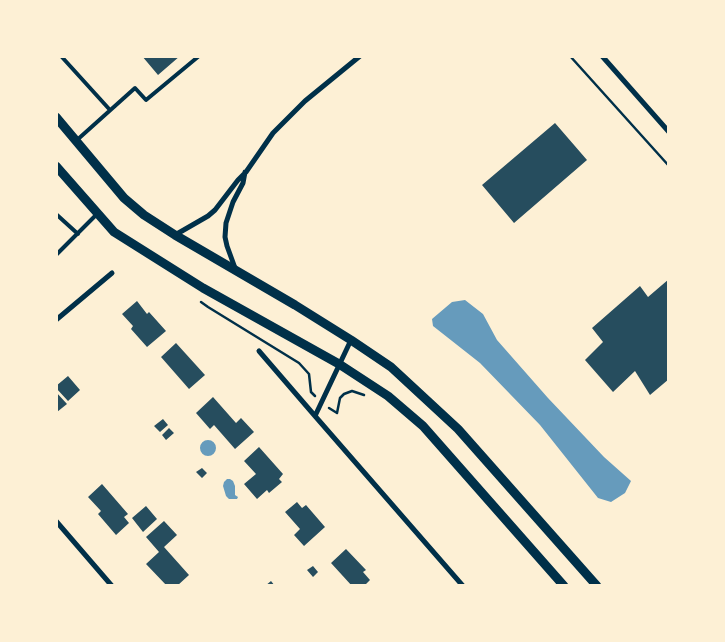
<!DOCTYPE html>
<style>
body{margin:0}
#map{position:relative;width:725px;height:642px;overflow:hidden;background:#fdf0d5;font-family:"PT Sans",sans-serif}
canvas{display:block}
.frame{position:absolute;inset:0;border:58px solid #fdf0d5;pointer-events:none}
</style>
<div id="map">
<canvas width="725" height="642"></canvas>
<div class="frame"></div>
</div>
<script>
const ctx = document.querySelector('canvas').getContext('2d');
ctx.lineJoin = 'round';
function fillPath(path, color) {
  ctx.fillStyle = color;
  ctx.fill(path, 'evenodd');
}
function shape(rows) {
  const path = new Path2D();
  for (const r of rows) {
    if (r.length === 3) {
      path.moveTo(r[0] + r[2], r[1]);
      path.arc(r[0], r[1], r[2], 0, 2 * Math.PI);
      continue;
    }
    path.moveTo(r[0], r[1]);
    for (let i = 2; i < r.length; i += 2) path.lineTo(r[i], r[i + 1]);
  }
  return path;
}
function trace(path, color, width, dash) {
  ctx.strokeStyle = color;
  ctx.lineWidth = width;
  ctx.lineCap = dash ? 'butt' : 'round';
  ctx.setLineDash(dash || []);
  ctx.stroke(path);
}
fillPath(shape([
 [465,300,483,314,497,340,548,398,604,457,631,481,625,493,611,502,598,498,540,425,480,363,433,326,432,319,452,302],
 [208,448,8],
 [227,479,230,479,233,481,235,486,235,495,238,497,237,499,229,499,226,496,223,486,224,482]
]), '#669bbc');
fillPath(shape([
 [142,56,180,56,158,75],
 [555,123,587,160,514,223,482,185],
 [669,279,669,379,650,395,635,371,613,392,585,360,603,342,592,328,640,286,648,297],
 [137,301,147,314,149,312,166,331,147,347,131,329,133,326,122,314],
 [176,343,205,375,189,389,161,357],
 [68,376,80,390,68,401,56,388,56,386],
 [56,392,67,404,57,412,56,411],
 [213,397,236,423,241,418,254,432,235,449,214,425,210,429,196,413],
 [163,419,168,425,160,432,154,426],
 [169,428,174,433,166,440,162,435],
 [259,447,283,474,279,479,282,482,269,493,267,490,257,499,244,484,256,474,244,461],
 [202,468,207,473,202,478,196,472],
 [102,484,128,514,124,517,129,523,116,535,98,514,101,511,88,497],
 [297,502,302,508,306,505,325,527,304,546,294,535,300,529,285,512],
 [146,506,157,519,143,532,132,518],
 [164,521,177,535,164,547,189,575,177,586,167,586,146,564,159,552,146,537],
 [346,549,366,570,363,572,370,580,364,586,352,586,331,563],
 [313,566,318,572,313,577,307,570],
 [271,581,275,586,265,586]
]), '#264d5e');
trace(shape([
 [570,56,669,166],
 [201,302,208,307,299,363,309,374,311,392,315,396],
 [329,408,337,413,340,398,344,394,352,391,364,395]
]), '#003049', 2.5);
trace(shape([
 [61,56,110,110],
 [77,140,135,88,146,100,199,56],
 [56,214,78,234],
 [56,255,98,213]
]), '#003049', 4);
trace(shape([
 [602,56,669,132],
 [175,235,208,216,215,210,238,180,246,172,273,133,305,101,360,56],
 [235,268,227,246,225,237,226,223,233,202,243,183,245,172],
 [56,320,112,273],
 [351,340,315,416,463,586],
 [259,351,315,416],
 [56,521,112,586]
]), '#003049', 5);
trace(shape([
 [56,117,124,198,144,215,175,235,295,305,351,340,391,367,458,429,597,586],
 [56,166,114,232,203,288,339,364,388,396,423,426,564,586]
]), '#003049', 9);
</script>
